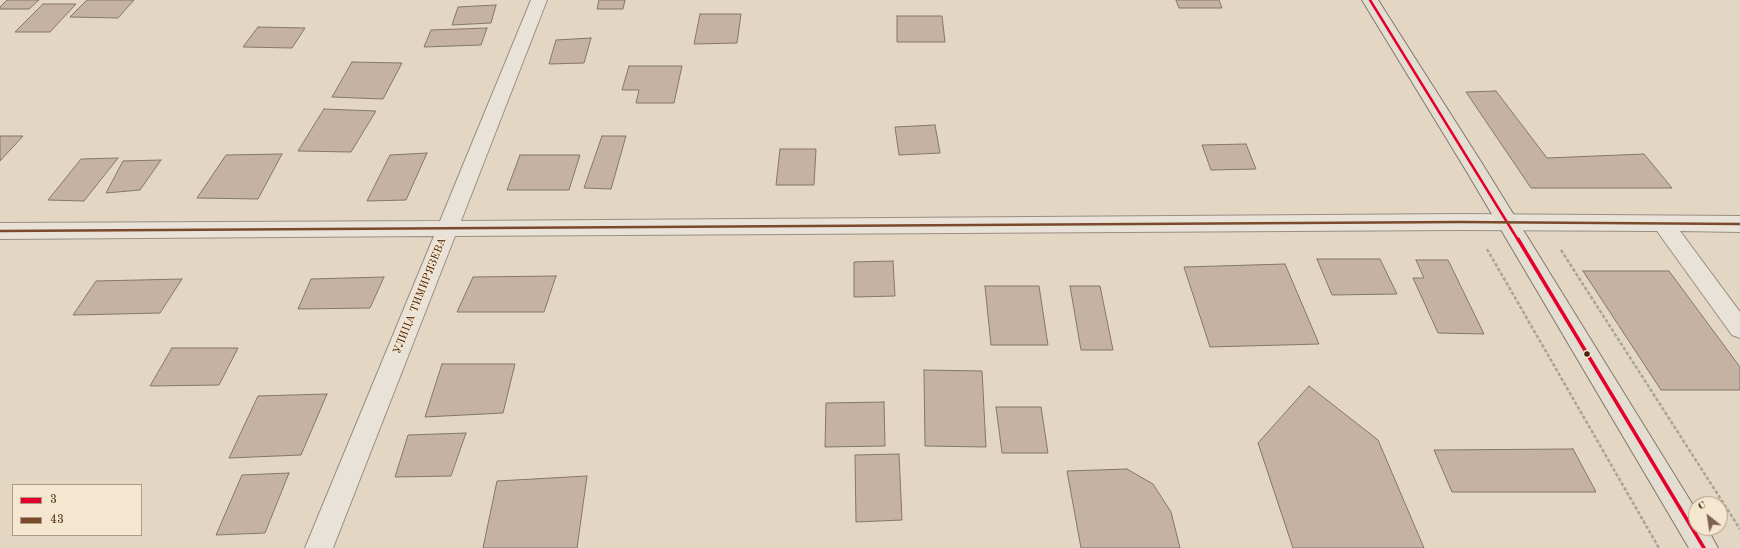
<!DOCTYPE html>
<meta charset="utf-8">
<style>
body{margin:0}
#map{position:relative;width:1740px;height:548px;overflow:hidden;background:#e3d6c3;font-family:"Old Standard TT",serif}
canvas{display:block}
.legend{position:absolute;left:12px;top:484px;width:130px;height:52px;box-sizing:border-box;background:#f5e6d0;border:1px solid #af9984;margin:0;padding:5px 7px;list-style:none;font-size:12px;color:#462511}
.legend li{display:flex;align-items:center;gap:8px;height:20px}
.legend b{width:20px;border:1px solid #af9984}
.north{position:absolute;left:1688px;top:496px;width:40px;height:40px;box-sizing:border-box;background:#f5e6d0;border:1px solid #af9984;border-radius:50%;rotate:330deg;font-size:11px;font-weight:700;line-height:16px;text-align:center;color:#462511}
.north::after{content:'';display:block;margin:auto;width:14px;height:18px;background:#7d634f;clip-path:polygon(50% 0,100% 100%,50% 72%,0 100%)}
</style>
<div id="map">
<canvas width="1740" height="548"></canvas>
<ul class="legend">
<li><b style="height:5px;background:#e4002b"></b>3</li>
<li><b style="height:5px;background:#7a4b2a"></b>43</li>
</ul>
<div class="north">С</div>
</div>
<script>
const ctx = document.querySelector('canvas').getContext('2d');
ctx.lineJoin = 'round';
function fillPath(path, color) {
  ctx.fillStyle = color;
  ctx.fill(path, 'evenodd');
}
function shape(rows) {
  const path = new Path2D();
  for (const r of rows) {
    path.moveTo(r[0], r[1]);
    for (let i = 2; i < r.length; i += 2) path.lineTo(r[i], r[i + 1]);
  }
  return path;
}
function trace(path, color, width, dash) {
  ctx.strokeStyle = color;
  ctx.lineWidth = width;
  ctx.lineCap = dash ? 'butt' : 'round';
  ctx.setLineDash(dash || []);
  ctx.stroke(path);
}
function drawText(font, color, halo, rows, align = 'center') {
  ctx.font = font + ' "Old Standard TT",serif';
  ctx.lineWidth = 3;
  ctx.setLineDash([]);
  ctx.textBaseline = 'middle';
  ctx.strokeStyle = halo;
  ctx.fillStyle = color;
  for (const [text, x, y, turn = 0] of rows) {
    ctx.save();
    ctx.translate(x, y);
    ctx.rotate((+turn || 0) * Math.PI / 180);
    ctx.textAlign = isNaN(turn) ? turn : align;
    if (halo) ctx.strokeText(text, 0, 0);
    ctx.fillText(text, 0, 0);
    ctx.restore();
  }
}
const building = shape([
 [7,0,39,0,29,9,0,9,0,7,7,0],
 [87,0,134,0,118,18,70,17,87,0],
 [599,0,625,0,623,9,597,9,599,0],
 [1176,0,1219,0,1222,8,1179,8,1176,0],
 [43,4,76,4,50,32,15,32,43,4],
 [496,5,491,23,452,25,458,7,496,5],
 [700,14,741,14,737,43,694,44,700,14],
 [897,16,942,16,945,42,897,42,897,16],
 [258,27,305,28,292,48,243,47,258,27],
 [487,28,481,45,424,47,431,30,487,28],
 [591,38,584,63,549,64,556,40,591,38],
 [352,62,402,63,383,99,332,97,352,62],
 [629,66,682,66,674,103,636,103,639,90,622,90,629,66],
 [1496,91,1547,158,1644,154,1672,188,1531,188,1466,92,1496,91],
 [324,109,376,111,351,152,298,151,324,109],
 [935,125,940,153,899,155,895,127,935,125],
 [0,136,23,136,0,161,0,136],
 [602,136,626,136,611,189,584,188,602,136],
 [1246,144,1256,169,1211,170,1202,145,1246,144],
 [780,149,816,149,814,185,776,185,780,149],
 [427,153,406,200,367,201,390,155,427,153],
 [282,154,258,199,197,198,226,155,282,154],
 [520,155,580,155,569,190,507,190,520,155],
 [118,158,84,201,48,200,81,159,118,158],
 [161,160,140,190,106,193,123,161,161,160],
 [1317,259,1380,259,1397,294,1332,295,1317,259],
 [1416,260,1448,260,1484,334,1438,333,1413,278,1424,278,1416,260],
 [893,261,895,296,854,297,854,262,893,261],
 [1285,264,1319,344,1210,347,1184,267,1285,264],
 [1583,271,1669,271,1740,367,1740,390,1661,390,1583,271],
 [556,276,544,312,457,312,473,277,556,276],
 [384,277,370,308,298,309,311,279,384,277],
 [182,279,160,313,73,315,96,281,182,279],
 [985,286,1039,286,1048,345,991,345,985,286],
 [1070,286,1100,286,1113,350,1081,350,1070,286],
 [172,348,238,348,219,385,150,386,172,348],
 [442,364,515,364,503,413,425,417,442,364],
 [924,370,982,371,986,447,925,446,924,370],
 [1309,386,1378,440,1424,548,1293,548,1258,443,1309,386],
 [327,394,301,455,229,458,258,396,327,394],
 [884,402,885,446,825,447,826,403,884,402],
 [996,407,1041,407,1048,453,1002,453,996,407],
 [466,433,451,476,395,477,408,435,466,433],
 [1573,449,1596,492,1452,492,1434,450,1573,449],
 [899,454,902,520,856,522,855,455,899,454],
 [1127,469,1153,484,1171,512,1180,548,1081,548,1067,471,1127,469],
 [289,473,265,533,216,535,242,475,289,473],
 [587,476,577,548,483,548,497,481,587,476]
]);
fillPath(building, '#c5b2a3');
trace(building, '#83776a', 1);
const minor = shape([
 [531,0,547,0,461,221,1460,214,1740,216,1740,232,1680,231,1740,312,1740,338,1732,335,1657,231,1460,230,455,236,333,548,305,548,434,236,0,239,0,223,440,221,531,0]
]);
const major = shape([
 [1362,0,1378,0,1483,165,1696,510,1696,528,1707,528,1718,548,1689,548,1467,172,1362,0]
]);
trace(minor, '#9a8e82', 2);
trace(major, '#83776a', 2);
trace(shape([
 [1487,249,1659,548],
 [1561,250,1740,529]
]), '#aba299', 2.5, [3.5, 2]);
fillPath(minor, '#e8e2d8');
fillPath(major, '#e4ddd2');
trace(shape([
 [1370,0,1518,240]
]), '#e4002b', 2.5);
trace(shape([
 [1518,239,1704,548]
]), '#e4002b', 3.5);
trace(shape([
 [0,231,1460,222,1740,224]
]), '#7a4b2a', 2.5);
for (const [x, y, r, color] of [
 [1587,354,3.5,"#462511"]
]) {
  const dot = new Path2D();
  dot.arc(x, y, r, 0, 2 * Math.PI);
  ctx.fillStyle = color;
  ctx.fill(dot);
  trace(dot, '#f5e6d0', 1.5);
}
drawText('11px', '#462511', '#f5e6d0', [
 ["УЛИЦА ТИМИРЯЗЕВА",420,296,-68]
]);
</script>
